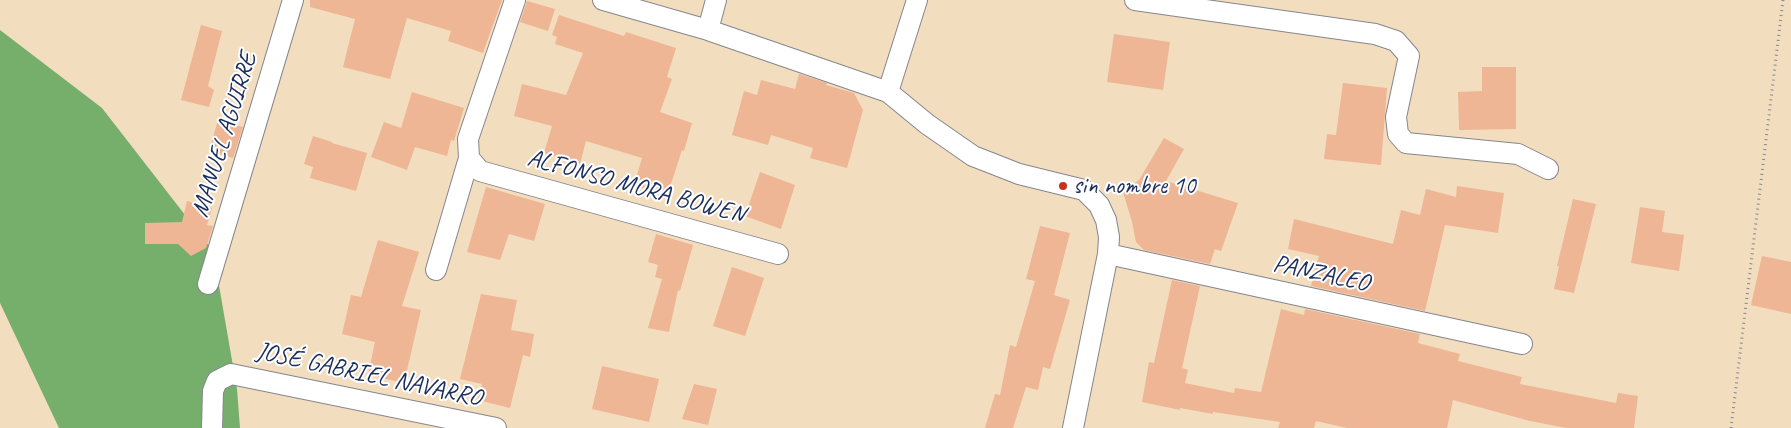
<!DOCTYPE html>
<meta charset="utf-8">
<style>
body{margin:0}
canvas{display:block;background:#f2ddbe}
</style>
<canvas width="1791" height="428"></canvas>
<script>
const ctx = document.querySelector('canvas').getContext('2d');
ctx.lineJoin = 'round';
function fillPath(path, color) {
  ctx.fillStyle = color;
  ctx.fill(path, 'evenodd');
}
function shape(rows) {
  const path = new Path2D();
  for (const r of rows) {
    path.moveTo(r[0], r[1]);
    for (let i = 2; i < r.length; i += 2) path.lineTo(r[i], r[i + 1]);
  }
  return path;
}
function trace(path, color, width, dash) {
  ctx.strokeStyle = color;
  ctx.lineWidth = width;
  ctx.lineCap = dash ? 'butt' : 'round';
  ctx.setLineDash(dash || []);
  ctx.stroke(path);
}
function drawText(font, color, halo, rows, align = 'center') {
  ctx.font = font + ' Caveat,sans-serif';
  ctx.lineWidth = 4;
  ctx.setLineDash([]);
  ctx.textBaseline = 'middle';
  ctx.strokeStyle = halo;
  ctx.fillStyle = color;
  for (const [text, x, y, turn = 0] of rows) {
    ctx.save();
    ctx.translate(x, y);
    ctx.rotate((+turn || 0) * Math.PI / 180);
    ctx.textAlign = isNaN(turn) ? turn : align;
    if (halo) ctx.strokeText(text, 0, 0);
    ctx.fillText(text, 0, 0);
    ctx.restore();
  }
}
fillPath(shape([
 [0,30,102,108,213,251,237,389,240,428,59,428,0,303]
]), '#76ae6c');
fillPath(shape([
 [310,0,502,0,483,53,448,41,451,31,407,18,390,79,343,67,355,19,310,7],
 [527,1,555,9,548,31,520,22],
 [559,15,624,36,626,32,676,48,667,77,672,79,660,112,692,123,684,151,682,150,667,196,634,185,642,158,586,141,580,164,544,153,552,126,514,116,522,84,566,95,583,53,555,44,557,37,552,35],
 [201,25,222,31,208,86,214,90,209,107,181,100],
 [1114,34,1170,42,1163,90,1107,82],
 [1482,67,1516,67,1516,129,1459,130,1458,92,1482,91],
 [799,74,827,83,826,85,854,93,863,110,847,168,810,158,813,148,771,135,768,145,732,135,744,91,757,95,761,80,795,89],
 [1343,83,1387,88,1381,165,1324,159,1327,134,1336,135],
 [412,92,464,108,454,141,451,140,447,156,415,147,407,170,371,157,384,122,401,128],
 [218,120,243,127,233,158,209,151],
 [313,136,332,142,332,143,367,153,356,191,310,178,313,167,304,164],
 [1164,138,1184,149,1166,181,1238,203,1221,251,1215,249,1210,264,1144,250,1136,242,1132,222,1123,192,1139,180],
 [760,172,795,185,781,229,745,216],
 [1457,186,1504,193,1498,233,1445,225,1425,311,1311,286,1319,256,1288,249,1294,219,1393,244,1401,210,1420,215,1426,189,1456,197],
 [486,187,545,204,534,241,509,234,500,260,467,252],
 [1573,199,1596,204,1574,293,1554,289,1559,266,1557,266],
 [187,201,212,208,207,225,213,226,206,248,191,256,178,244,145,244,145,223,182,222],
 [1640,207,1665,211,1662,232,1684,235,1679,271,1631,263],
 [1040,226,1070,233,1054,295,1070,300,1050,369,1043,367,1038,390,1026,387,1013,428,985,428,995,394,1000,395,1010,345,1016,347,1035,281,1026,279],
 [656,234,693,245,680,291,678,290,669,332,648,328,662,279,655,277,658,265,648,262],
 [378,240,419,252,402,306,421,310,404,383,368,375,375,342,342,334,351,295,361,297],
 [1762,256,1791,262,1791,314,1751,305],
 [732,267,764,278,745,336,713,326],
 [1172,280,1200,286,1182,368,1188,370,1185,383,1234,393,1235,388,1261,392,1281,309,1304,315,1305,309,1420,334,1418,343,1460,354,1458,361,1522,377,1520,384,1616,403,1618,393,1638,396,1634,428,1567,428,1530,421,1453,400,1447,428,1347,428,1316,421,1314,428,1278,428,1280,422,1213,412,1213,414,1180,408,1180,410,1142,402,1149,362,1154,363],
 [481,294,517,300,511,330,534,334,530,357,523,355,510,408,478,400,482,384,460,379],
 [602,366,659,379,649,422,592,409],
 [694,384,717,389,708,425,682,419]
]), '#eeb694');
const minor = shape([
 [515,0,468,139,469,158,480,171,778,254],
 [603,0,708,30,888,92],
 [917,0,888,92,927,124,973,156,1019,174,1084,190,1099,205,1106,220,1109,237,1108,254,1073,428],
 [1135,0,1375,34,1396,41,1409,56,1396,117,1398,134,1406,143,1518,154,1548,169],
 [708,30,716,0],
 [1108,254,1522,344],
 [436,270,469,158],
 [208,284,293,0],
 [212,428,213,391,217,381,231,374,496,428]
]);
trace(minor, '#86868e', 22);
trace(shape([
 [1731,428,1783,0]
]), '#86868e', 3, [1, 4]);
trace(minor, '#fff', 20);
for (const [x, y, r, color] of [
 [1063,186,5,"#c8321e"]
]) {
  const dot = new Path2D();
  dot.arc(x, y, r, 0, 2 * Math.PI);
  ctx.fillStyle = color;
  ctx.fill(dot);
  trace(dot, '#fff', 2);
}
drawText('25px', '#1b2f5e', '#fff', [
 ["MANUEL AGUIRRE",225,135,-73],
 ["ALFONSO MORA BOWEN",636,187,15],
 ["PANZALEO",1321,274,12],
 ["JOSÉ GABRIEL NAVARRO",369,375,12]
]);
drawText('25px', '#1b2f5e', '#fff', [
 ["sin nombre 10",1073,186]
], 'left');
</script>
